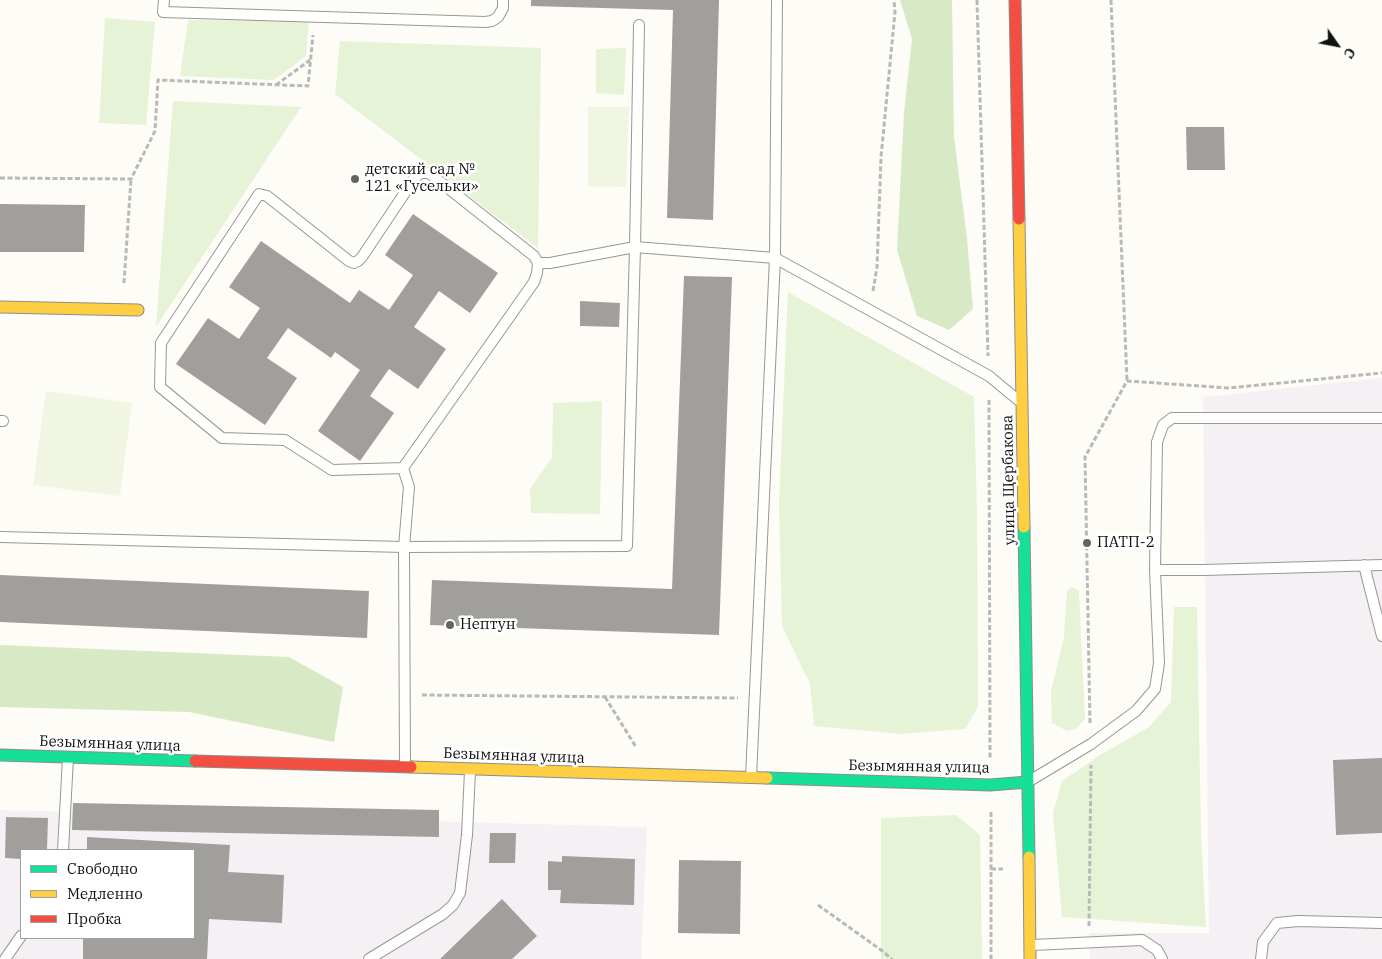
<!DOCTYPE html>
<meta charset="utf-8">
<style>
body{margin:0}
#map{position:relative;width:1382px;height:959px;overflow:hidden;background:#fdfcf7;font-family:"IBM Plex Serif",serif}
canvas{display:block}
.legend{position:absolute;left:20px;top:849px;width:175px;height:90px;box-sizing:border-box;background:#fff;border:1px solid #a0a0a0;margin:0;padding:6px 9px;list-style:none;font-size:15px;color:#111}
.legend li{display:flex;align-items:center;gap:10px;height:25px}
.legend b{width:25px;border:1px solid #a0a0a0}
.north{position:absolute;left:1312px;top:20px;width:50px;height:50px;-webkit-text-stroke:4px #fff;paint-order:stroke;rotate:123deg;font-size:14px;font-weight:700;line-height:20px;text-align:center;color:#111}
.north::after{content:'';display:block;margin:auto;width:18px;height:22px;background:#111;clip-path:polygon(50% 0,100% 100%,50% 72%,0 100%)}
</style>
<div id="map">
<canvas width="1382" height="959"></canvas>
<ul class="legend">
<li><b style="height:6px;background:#16e098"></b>Свободно</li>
<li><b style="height:6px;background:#ffcf43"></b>Медленно</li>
<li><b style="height:6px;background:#f24e42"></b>Пробка</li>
</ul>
<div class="north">С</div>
</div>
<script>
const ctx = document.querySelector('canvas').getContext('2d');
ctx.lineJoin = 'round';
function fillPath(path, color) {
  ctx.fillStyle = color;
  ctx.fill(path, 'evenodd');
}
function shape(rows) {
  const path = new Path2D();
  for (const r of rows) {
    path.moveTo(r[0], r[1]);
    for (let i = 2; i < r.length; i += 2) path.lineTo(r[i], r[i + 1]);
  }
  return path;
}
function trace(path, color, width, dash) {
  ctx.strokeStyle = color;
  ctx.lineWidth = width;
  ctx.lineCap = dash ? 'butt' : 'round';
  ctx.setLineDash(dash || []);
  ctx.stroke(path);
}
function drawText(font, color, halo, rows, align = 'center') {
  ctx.font = font + ' "IBM Plex Serif",serif';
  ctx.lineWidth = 5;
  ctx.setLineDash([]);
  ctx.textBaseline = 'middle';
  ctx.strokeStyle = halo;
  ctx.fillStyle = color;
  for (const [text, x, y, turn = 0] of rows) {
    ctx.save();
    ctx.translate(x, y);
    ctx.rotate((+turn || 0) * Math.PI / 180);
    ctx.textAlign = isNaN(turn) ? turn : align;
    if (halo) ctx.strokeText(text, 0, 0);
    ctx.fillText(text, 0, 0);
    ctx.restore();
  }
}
fillPath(shape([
 [1382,378,1382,959,1090,959,1089,933,1209,933,1203,397],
 [0,810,647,827,641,959,0,959],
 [21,850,194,850,194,938,21,938]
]), '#f5f0f3');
fillPath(shape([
 [105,18,155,22,146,125,99,123],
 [188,20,309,21,306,56,274,80,180,76],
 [340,41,541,48,538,248,335,94],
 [626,48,624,95,596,93,596,49],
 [173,101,301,107,156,327],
 [788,292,974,397,977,514,978,707,965,729,901,734,814,726,810,684,782,626,779,503],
 [602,401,600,514,531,513,530,489,552,458,553,403],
 [1071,587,1079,590,1085,719,1077,728,1067,731,1052,723,1051,692,1064,637,1067,591],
 [1174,607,1197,607,1201,835,1206,927,1062,917,1053,813,1062,781,1100,755,1149,727,1171,702],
 [956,815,980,835,982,959,881,959,881,818]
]), '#e7f3d7');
fillPath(shape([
 [900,0,952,0,954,137,967,238,973,309,949,330,917,316,897,250,904,112,912,39],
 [0,645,289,657,343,687,334,742,189,712,0,707]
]), '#d8eac5');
fillPath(shape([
 [588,107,629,107,626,187,588,186],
 [46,391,132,403,120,496,33,485]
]), '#f0f6e1');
fillPath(shape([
 [531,0,719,0,713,220,667,218,673,10,531,6],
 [1186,127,1224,127,1225,170,1187,170],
 [0,204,85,205,84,252,0,252],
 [413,214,498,273,470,313,439,291,414,327,446,349,418,389,389,369,370,396,394,413,360,461,318,431,360,370,335,352,331,358,288,328,267,358,297,378,265,425,176,364,208,318,239,339,260,308,229,287,261,241,350,303,359,290,389,310,413,275,385,255],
 [684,276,732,277,719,635,430,625,432,580,672,589],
 [580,301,620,303,619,327,580,326],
 [0,575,369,591,367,638,0,622],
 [1382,758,1382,833,1336,835,1333,760],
 [73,803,439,810,439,837,72,830],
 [6,817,48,818,47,850,21,850,21,859,5,858],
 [490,833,516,833,515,863,489,863],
 [87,837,230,845,228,872,284,875,282,923,209,919,207,959,83,959,83,938,194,938,194,850,87,850],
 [562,856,635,859,634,905,560,903,561,890,548,890,548,861,562,862],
 [679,860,741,861,740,934,678,933],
 [502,899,537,936,512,959,440,959]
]), '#a19f9c');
const lane = shape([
 [164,0,163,12,485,22,492,21,498,17,503,8,503,0],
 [538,263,550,263,635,247,775,258,989,376,1018,400],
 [0,421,3,421],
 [403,468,534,282,537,273,538,263,534,256,429,173,423,173,419,174,414,179,362,257,358,261,354,263,349,261,267,196,259,194,161,343,160,387,222,438,285,440,332,470,403,468,409,487,404,547,627,546,635,247,639,25],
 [0,537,404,547,405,766],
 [1364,565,1382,636],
 [1155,570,1204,570,1382,565],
 [751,777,775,258,777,0],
 [1031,780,1091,744,1136,711,1155,689,1159,663,1155,570,1157,442,1163,425,1172,418,1382,418],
 [63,850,68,758],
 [1032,945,1142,940,1157,950,1162,959],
 [5,959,21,936],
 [369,959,443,914,453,905,460,893,467,835,470,771],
 [1261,959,1263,942,1277,923,1298,921,1382,923]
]);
const fast = shape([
 [1024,527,1029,857],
 [0,755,195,761],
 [767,778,990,785,1028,782]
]);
const slow = shape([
 [1019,219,1024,527],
 [0,307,138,310],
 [411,767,767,778],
 [1029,857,1030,959]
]);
const jam = shape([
 [1015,0,1019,219],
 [195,761,411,767]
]);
trace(lane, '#979795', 12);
trace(fast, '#8e8d8b', 13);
trace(slow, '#8e8d8b', 13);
trace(jam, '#8e8d8b', 13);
trace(shape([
 [977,0,988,356],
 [1111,0,1127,381],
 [276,85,310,60],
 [0,178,131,179,155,131,158,80,308,86,313,35],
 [124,283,131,179],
 [873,291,877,267,881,157,895,12,894,0],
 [989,400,990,758],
 [422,695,738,698],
 [605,697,636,747],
 [1090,723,1085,457,1127,381,1229,388,1382,373],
 [991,812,991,959],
 [991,869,1003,869],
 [818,905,881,950,892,959],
 [1089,926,1091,765]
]), '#b9b9b8', 3, [5, 2.5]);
trace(lane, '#fffffe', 10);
trace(fast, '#16e098', 11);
trace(slow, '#ffcf43', 11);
trace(jam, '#f24e42', 11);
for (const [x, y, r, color] of [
 [355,179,5,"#646362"],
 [1087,543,5,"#646362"],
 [450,625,5,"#646362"]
]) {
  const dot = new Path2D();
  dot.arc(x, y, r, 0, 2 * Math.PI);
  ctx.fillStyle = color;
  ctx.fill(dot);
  trace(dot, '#fff', 2);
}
drawText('15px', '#111', '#fff', [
 ["детский сад №",365,170],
 ["121 «Гусельки»",365,187],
 ["ПАТП-2",1097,543],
 ["Нептун",460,625]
], 'left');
drawText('15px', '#111', '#fff', [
 ["улица Щербакова",1009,480,-91],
 ["Безымянная улица",110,744,2],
 ["Безымянная улица",514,756,2],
 ["Безымянная улица",919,767,1]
]);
</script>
